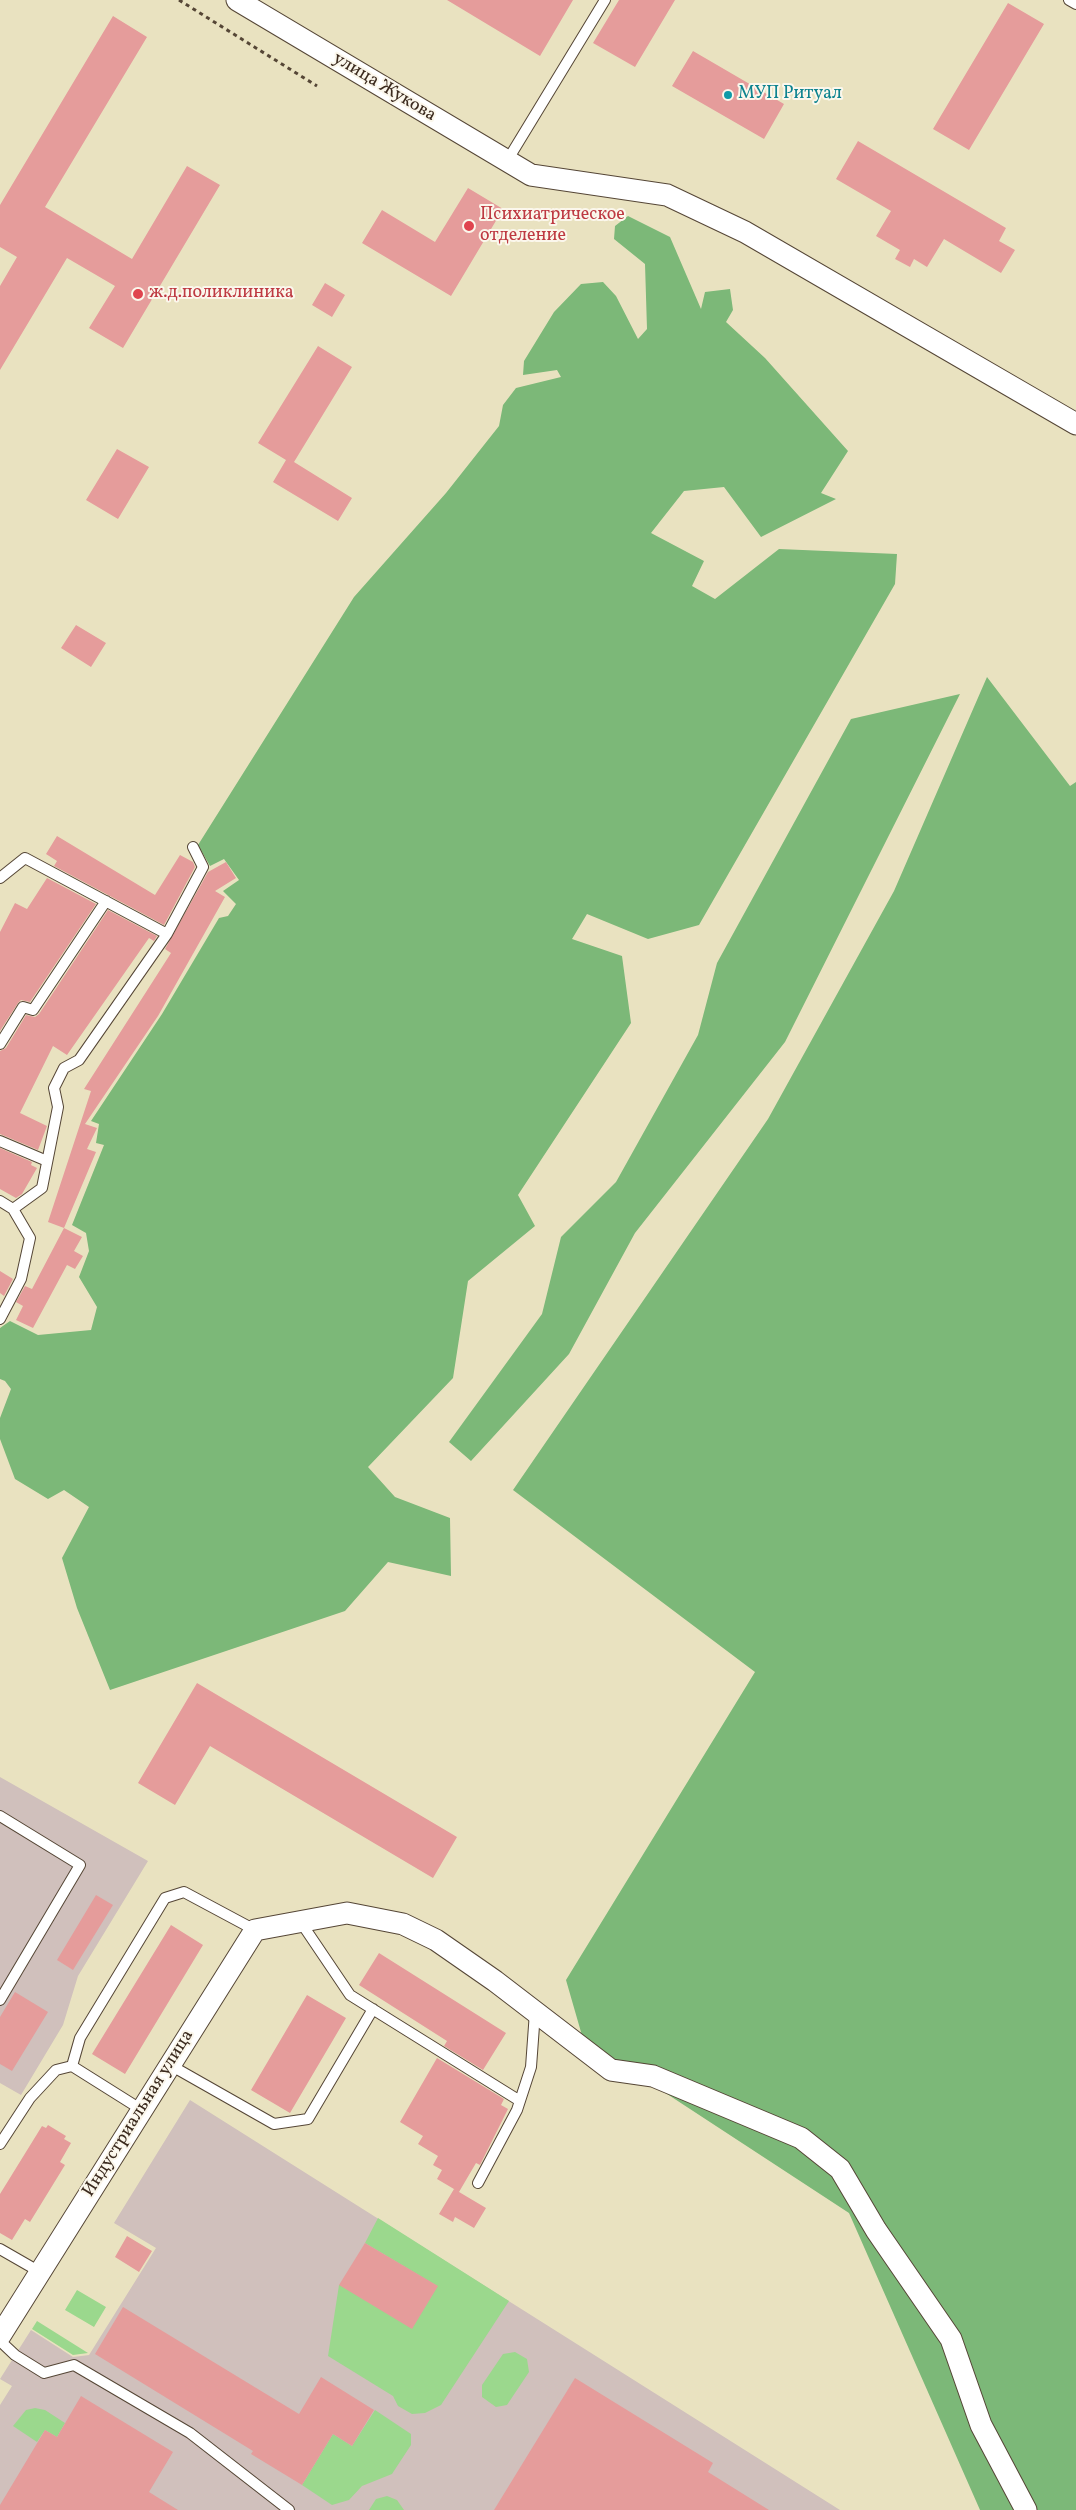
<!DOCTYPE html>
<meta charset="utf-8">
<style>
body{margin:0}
canvas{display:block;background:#e9e2c0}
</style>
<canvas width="1076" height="2510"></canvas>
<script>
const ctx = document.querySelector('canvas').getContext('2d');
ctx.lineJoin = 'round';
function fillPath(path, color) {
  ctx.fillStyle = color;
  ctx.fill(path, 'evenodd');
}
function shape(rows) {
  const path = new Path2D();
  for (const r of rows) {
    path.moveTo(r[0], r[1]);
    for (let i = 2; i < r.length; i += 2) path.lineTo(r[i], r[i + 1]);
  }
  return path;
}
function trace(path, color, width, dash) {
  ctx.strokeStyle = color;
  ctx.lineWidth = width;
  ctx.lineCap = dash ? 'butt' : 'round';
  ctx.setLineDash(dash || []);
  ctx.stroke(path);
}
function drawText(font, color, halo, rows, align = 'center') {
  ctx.font = font + ' Vollkorn,serif';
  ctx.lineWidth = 4;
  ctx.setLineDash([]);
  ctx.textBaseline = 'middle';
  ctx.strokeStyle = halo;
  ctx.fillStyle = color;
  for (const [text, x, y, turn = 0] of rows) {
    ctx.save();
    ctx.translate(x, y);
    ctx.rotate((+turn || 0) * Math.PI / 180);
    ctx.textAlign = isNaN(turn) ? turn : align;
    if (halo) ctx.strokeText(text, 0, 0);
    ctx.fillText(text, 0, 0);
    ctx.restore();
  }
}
fillPath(shape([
 [0,1777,148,1861,78,1976,63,2025,21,2095,0,2083],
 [190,2100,840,2510,0,2510,0,2405,12,2386,0,2379,31,2330,73,2357,89,2355,156,2248,114,2223]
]), '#d0c0bc');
fillPath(shape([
 [378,2218,509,2301,441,2405,425,2413,412,2414,398,2406,393,2396,328,2356,339,2285,437,2286,365,2243],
 [77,2290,106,2307,94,2327,65,2310],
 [37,2321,88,2353,73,2355,32,2329],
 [515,2352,527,2359,529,2372,507,2405,496,2407,482,2397,482,2385,503,2354],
 [35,2408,45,2410,65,2423,57,2437,45,2430,37,2442,13,2426,26,2410],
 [375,2410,411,2434,411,2445,392,2474,362,2486,349,2500,332,2505,302,2485,333,2434,352,2446],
 [387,2496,397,2500,404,2510,369,2510,376,2499]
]), '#9bd88d');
fillPath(shape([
 [628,216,670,237,701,309,705,292,730,289,733,310,726,322,765,358,848,451,821,493,836,499,761,537,724,487,684,491,651,533,704,561,692,586,715,599,779,549,897,554,895,584,699,925,648,939,587,914,572,939,622,956,631,1023,518,1195,535,1226,468,1281,453,1378,368,1467,395,1497,450,1518,451,1576,388,1562,345,1611,110,1690,77,1608,62,1558,89,1507,64,1490,48,1499,15,1479,0,1439,0,1418,11,1389,5,1381,0,1379,0,1328,10,1321,38,1335,91,1330,97,1307,79,1277,89,1251,86,1233,72,1225,104,1145,96,1143,99,1124,91,1121,162,1014,219,918,228,916,236,904,223,891,239,880,224,859,210,866,198,845,354,597,446,493,499,426,503,405,516,388,561,377,557,370,523,375,524,361,554,312,581,284,603,282,616,296,638,339,647,329,645,264,614,239,615,226],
 [987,677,1070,786,1076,782,1076,2510,980,2510,849,2213,583,2039,566,1980,755,1672,513,1490,768,1119,894,891],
 [960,694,785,1042,635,1233,569,1354,471,1461,449,1442,542,1314,561,1237,616,1182,698,1035,717,963,851,719]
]), '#7cb878');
fillPath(shape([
 [447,0,573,0,540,56],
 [619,0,675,0,635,67,593,43],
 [1008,3,1044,24,969,150,933,129],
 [113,16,147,37,45,207,132,259,187,166,220,185,123,348,89,328,115,286,67,258,0,370,0,286,17,257,0,247,0,205],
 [693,51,784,104,764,139,672,86],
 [858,141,1006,228,999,241,1015,250,1001,273,944,239,927,267,914,259,910,267,895,259,900,250,876,236,891,211,836,179],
 [468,188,503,209,451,296,362,243,382,210,435,242],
 [325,283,345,295,332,317,312,305],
 [318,346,352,367,294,462,352,498,338,521,273,482,286,460,258,443],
 [117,449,149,467,118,519,86,500],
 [76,625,106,643,91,667,61,648],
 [57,836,155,895,180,855,193,862,195,867,164,925,54,866,57,861,46,854],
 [226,862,236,878,215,891,225,897,158,1016,85,1124,97,1128,87,1149,96,1152,64,1228,48,1222,91,1091,84,1089,171,953,165,949,208,872],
 [47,878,96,904,30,1002,21,1000,18,1003,0,1031,0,932,15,903,27,909],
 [108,910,157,936,154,941,149,938,67,1055,53,1046,20,1113,47,1126,38,1150,0,1134,0,1051,6,1048,26,1015,35,1017,39,1014],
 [0,1148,32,1162,31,1165,37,1168,22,1194,16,1198,0,1189],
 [64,1228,82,1237,74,1251,83,1256,75,1269,67,1265,33,1328,16,1320,23,1306,16,1302,25,1286,32,1289],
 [0,1271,13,1279,4,1296,0,1293],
 [197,1683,457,1837,433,1878,210,1746,175,1805,138,1783],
 [96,1895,113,1905,73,1970,57,1960],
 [171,1925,203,1945,125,2074,92,2054],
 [379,1953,506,2033,483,2070,444,2046,447,2041,359,1985],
 [15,1992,48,2012,12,2071,0,2064,0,2017],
 [307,1995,346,2018,290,2113,251,2090],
 [437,2058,504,2099,501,2105,508,2109,480,2165,476,2163,459,2192,437,2179,442,2170,433,2165,438,2156,418,2144,423,2136,400,2122],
 [48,2125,66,2136,64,2139,71,2143,60,2162,65,2165,30,2222,25,2219,12,2240,0,2233,0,2194,42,2126,46,2128],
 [454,2189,486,2208,474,2228,455,2217,453,2222,439,2214],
 [127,2236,152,2251,139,2272,115,2257],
 [365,2243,438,2286,412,2329,339,2285],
 [123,2307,299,2414,321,2377,374,2410,352,2446,333,2434,302,2485,251,2454,253,2451,95,2354],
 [575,2378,713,2463,708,2472,769,2510,494,2510],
 [81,2396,173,2452,149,2492,178,2510,0,2510,0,2505,45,2430,57,2437]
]), '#e59c9b');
const service = shape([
 [1069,0,1076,4],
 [507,161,605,0],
 [0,878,25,858,167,934,79,1060,64,1068,54,1088,58,1107,42,1188,13,1209,0,1201],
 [167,934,203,867,193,847],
 [0,1044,23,1007,33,1010,106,901],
 [0,1141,47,1161],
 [0,1319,21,1279,30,1238,13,1209],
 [0,1816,80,1865,0,2000],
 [300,1921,350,1995,520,2101],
 [170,2065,274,2124,308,2119,373,2009],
 [72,2066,142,2110],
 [0,2144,30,2098,56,2070,72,2066,80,2038,165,1898,184,1892,255,1930],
 [478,2183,517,2110,531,2067,535,2012],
 [0,2249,40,2272],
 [0,2341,15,2355,44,2373,74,2365,190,2433,289,2510]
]);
const minor = shape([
 [237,0,531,175,667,195,745,232,1076,424],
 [0,2336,255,1930,347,1913,403,1924,436,1940,495,1981,611,2070,653,2076,801,2138,840,2169,876,2230,951,2339,981,2425,1026,2510]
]);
trace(service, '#554636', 12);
trace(minor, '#554636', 23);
trace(shape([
 [179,0,317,86]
]), '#554636', 3, [4, 4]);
trace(service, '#fff', 10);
trace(minor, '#fff', 21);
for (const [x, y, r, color] of [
 [728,95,5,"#0f9aa8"],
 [469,226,6,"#e0444e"],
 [138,294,6,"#e0444e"]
]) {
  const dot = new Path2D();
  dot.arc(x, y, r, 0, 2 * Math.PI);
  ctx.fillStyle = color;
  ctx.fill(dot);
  trace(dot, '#fbf7ec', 2);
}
drawText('18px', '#3b2a1e', '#fbf7ec', [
 ["улица Жукова",384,88,31],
 ["Индустриальная улица",139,2114,-58]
]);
drawText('18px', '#0d838f', '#fbf7ec', [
 ["МУП Ритуал",738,95]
], 'left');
drawText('18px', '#be3a42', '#fbf7ec', [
 ["Психиатрическое",480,216],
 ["отделение",480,237],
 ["ж.д.поликлиника",149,294]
], 'left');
</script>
